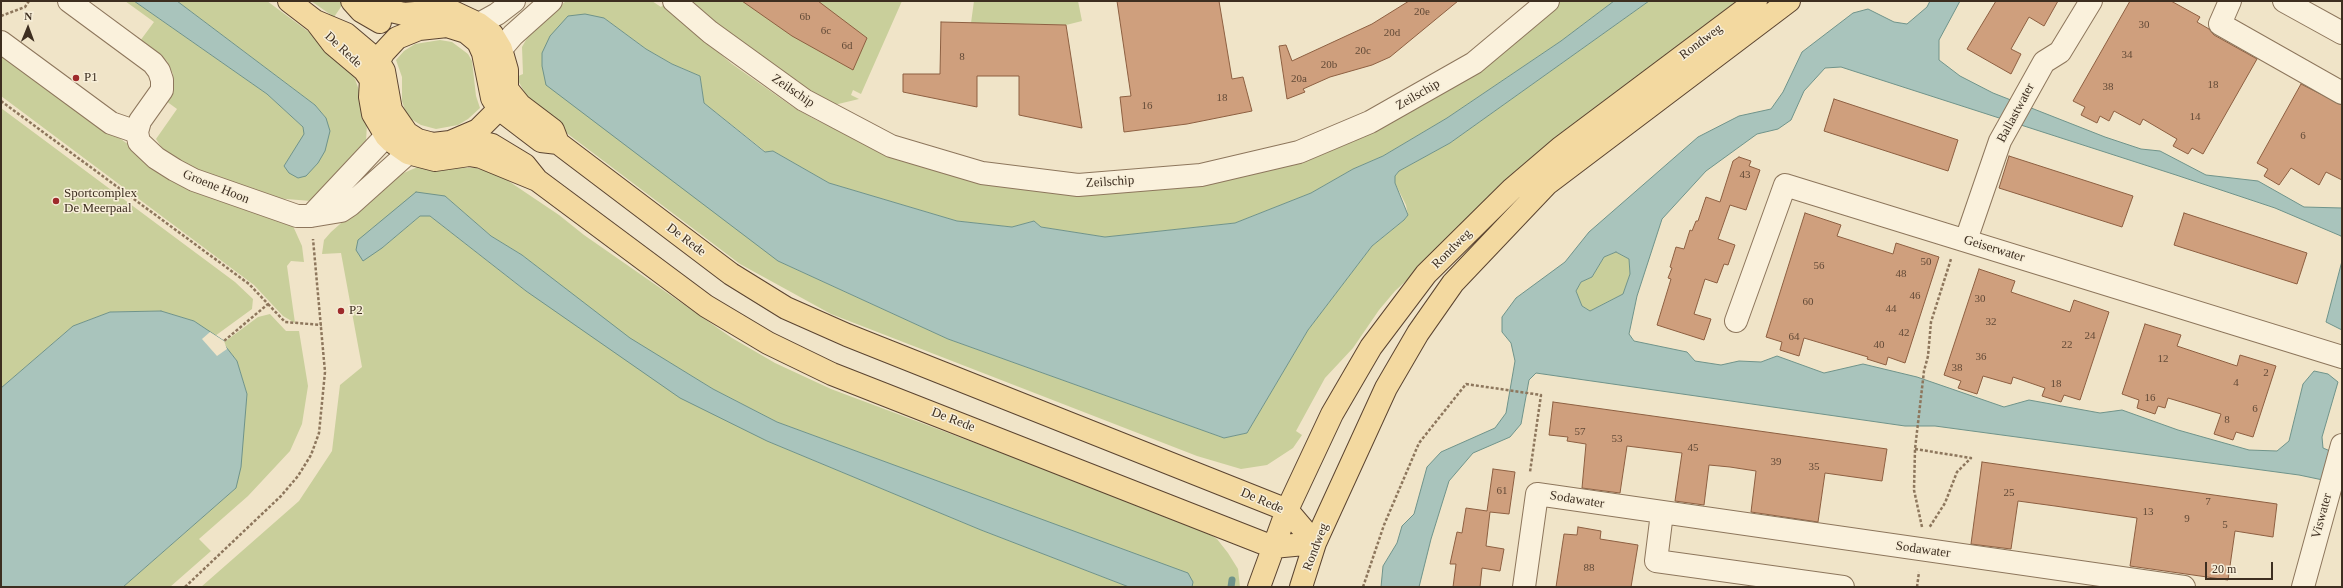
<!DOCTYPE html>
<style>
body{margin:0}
#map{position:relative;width:2343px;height:588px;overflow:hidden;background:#f0e4c8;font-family:"Times New Roman",serif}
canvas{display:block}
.frame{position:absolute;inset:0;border:2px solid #3d2e20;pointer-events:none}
.north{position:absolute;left:8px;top:8px;width:40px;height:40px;-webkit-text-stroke:3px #f7eed8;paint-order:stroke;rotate:1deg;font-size:11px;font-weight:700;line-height:16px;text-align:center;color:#3d2e20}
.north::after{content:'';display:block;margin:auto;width:14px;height:18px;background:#3d2e20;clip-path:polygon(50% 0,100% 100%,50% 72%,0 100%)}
.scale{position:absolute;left:2205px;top:562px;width:68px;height:18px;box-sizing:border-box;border:2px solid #3d2e20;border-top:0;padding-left:5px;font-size:12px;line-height:14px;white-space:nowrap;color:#3d2e20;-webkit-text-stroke:3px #f7eed8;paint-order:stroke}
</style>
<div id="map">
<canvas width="2343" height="588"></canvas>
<div class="frame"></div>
<div class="north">N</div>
<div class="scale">20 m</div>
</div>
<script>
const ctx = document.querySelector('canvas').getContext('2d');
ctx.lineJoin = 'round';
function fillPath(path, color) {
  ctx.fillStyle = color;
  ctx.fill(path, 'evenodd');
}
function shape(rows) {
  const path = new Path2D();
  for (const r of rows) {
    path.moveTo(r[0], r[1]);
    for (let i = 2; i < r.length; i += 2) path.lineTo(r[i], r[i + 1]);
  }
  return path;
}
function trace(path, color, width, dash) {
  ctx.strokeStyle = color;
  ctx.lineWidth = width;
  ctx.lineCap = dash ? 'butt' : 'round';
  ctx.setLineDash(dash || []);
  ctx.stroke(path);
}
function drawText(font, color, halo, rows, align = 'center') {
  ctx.font = font + ' "Times New Roman",serif';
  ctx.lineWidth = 3;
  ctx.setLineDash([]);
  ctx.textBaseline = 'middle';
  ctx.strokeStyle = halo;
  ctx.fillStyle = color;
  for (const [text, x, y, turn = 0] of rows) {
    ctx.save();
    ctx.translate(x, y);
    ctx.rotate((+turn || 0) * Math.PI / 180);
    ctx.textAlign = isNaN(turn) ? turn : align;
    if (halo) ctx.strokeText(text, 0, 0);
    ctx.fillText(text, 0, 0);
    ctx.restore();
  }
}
fillPath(shape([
 [125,1,134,1,267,94,303,127,305,134,284,166,298,178,306,175,318,163,326,118,315,105,177,1,267,1,336,52,354,76,361,96,367,123,366,142,311,201,274,198,198,172,164,151,156,139,177,109,166,101,174,89,173,74,167,61,140,41,154,22],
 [311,1,340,1,343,4,334,17],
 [566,1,652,1,661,7,663,5,732,64,793,107,816,120,860,141,1006,182,1249,174,1510,44,1560,1,1614,1,1561,41,1447,118,1383,156,1353,169,1311,193,1235,223,1105,237,1041,227,1034,221,1012,227,957,221,829,183,773,151,766,152,704,103,700,76,672,64,646,49,604,18,778,261,948,339,1224,438,1247,433,1308,330,1372,246,1404,220,1408,215,1406,205,1395,183,1395,176,1399,171,1450,143,1649,1,1749,1,1510,185,1395,291,1379,310,1353,348,1325,378,1296,431,1302,435,1293,448,1267,465,1241,469,1197,456,831,314,740,264,556,125,530,102,516,77,523,74,522,47,531,31],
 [691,1,902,1,861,94,853,90,851,95,859,99,834,105,805,90,743,45],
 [974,1,1078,1,1082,21,1066,25,971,23],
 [440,40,452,42,468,54,472,61,476,96,480,108,468,119,458,125,436,129,421,125,411,119,405,110,402,101,402,77,396,60,404,51,415,44],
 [1,53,189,188,293,226,302,246,304,262,291,261,287,266,295,323,283,316,254,285,1,96],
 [1,108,235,282,253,299,252,309,215,336,194,321,161,311,110,312,73,326,1,388],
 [420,166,475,168,498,174,559,215,584,235,732,338,775,363,831,389,1199,527,1217,539,1228,553,1238,569,1240,587,1192,587,1193,582,1187,573,777,422,713,389,629,338,522,255,491,236,445,196,382,222,371,229,382,248,420,216,430,216,526,291,767,441,981,530,1129,587,201,587,299,501,332,451,340,385,362,367,341,253,322,254,324,240,331,232,392,178],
 [1616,252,1629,259,1630,274,1623,294,1590,311,1582,306,1576,291,1581,282,1592,277,1604,257],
 [270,314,286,331,299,331,308,386,302,424,290,451,248,496,199,539,211,551,170,587,123,587,236,488,247,394,237,361,223,343,258,317]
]), '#c9cf9b');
const water = shape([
 [134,1,177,1,315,105,326,118,330,131,325,151,318,163,306,176,298,178,289,173,284,166,304,134,303,127,267,94,134,1],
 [1614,1,1649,1,1450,143,1399,171,1395,176,1395,183,1408,215,1404,220,1372,246,1308,330,1247,433,1224,438,948,339,778,261,546,85,542,66,542,53,550,36,568,16,585,14,604,18,646,49,672,64,700,76,704,103,765,152,773,151,829,183,957,221,1012,227,1034,221,1041,227,1105,237,1235,223,1311,193,1353,169,1383,156,1447,118,1561,41,1614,1],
 [1930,1,1960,1,1939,40,1939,60,1960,76,1993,93,2105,137,2141,149,2160,151,2206,175,2258,181,2304,207,2342,208,2342,238,2341,236,2275,208,2176,175,1841,67,1825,68,1804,91,1791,120,1778,129,1757,134,1706,171,1662,219,1637,296,1629,334,1634,341,1687,352,1695,361,1721,365,1739,361,1761,362,1777,356,1824,373,1863,364,1917,377,2004,407,2029,400,2100,413,2122,410,2178,430,2249,450,2277,451,2289,441,2303,384,2314,371,2328,374,2338,382,2322,437,2323,448,2342,456,2342,484,2299,475,1935,426,1905,426,1536,373,1529,380,1521,424,1510,437,1473,453,1449,481,1431,539,1419,587,1381,587,1383,566,1397,543,1402,526,1414,514,1427,467,1441,452,1495,428,1506,413,1515,361,1511,343,1502,332,1502,317,1516,298,1565,262,1589,232,1698,137,1739,116,1771,109,1783,92,1802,52,1853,13,1868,9,1894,22,1907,24,1927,7,1930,1],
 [1616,252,1629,259,1630,274,1623,294,1590,311,1582,306,1576,291,1581,282,1592,277,1604,257,1616,252],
 [416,192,445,196,491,236,522,255,630,338,713,389,777,422,1188,573,1193,582,1192,587,1129,587,981,530,767,441,680,398,526,291,430,216,420,216,382,248,363,261,356,250,358,240,416,192],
 [2342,261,2342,330,2326,322,2342,261],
 [161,311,194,321,224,341,223,343,237,361,247,394,241,467,236,488,123,587,1,587,1,388,73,326,110,312,161,311]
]);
fillPath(water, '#a9c4bc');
trace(water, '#6f938a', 1);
fillPath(shape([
 [210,332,224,341,227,349,217,356,202,339]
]), '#f0e4c8');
trace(shape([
 [1231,587,1232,580]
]), '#6f938a', 7);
const building = shape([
 [742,1,818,1,867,38,853,70,792,36,742,1],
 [1117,1,1219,1,1232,79,1243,77,1252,111,1187,124,1124,132,1120,97,1131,96,1117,1],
 [1409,1,1458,1,1390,57,1372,65,1330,77,1303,89,1305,92,1287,99,1279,46,1286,45,1292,61,1372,24,1409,1],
 [1996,1,2058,1,2044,26,2029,17,2011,49,2021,54,2011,74,1967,49,1996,1],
 [2130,1,2171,1,2200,17,2197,22,2209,29,2214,35,2257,59,2203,154,2192,148,2188,154,2173,146,2177,139,2143,119,2140,125,2114,111,2109,121,2100,116,2097,123,2081,115,2085,107,2073,101,2130,1],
 [941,22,1066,25,1082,128,1019,115,1019,76,977,76,977,107,903,92,903,74,940,74,941,22],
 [2301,84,2342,105,2342,180,2326,172,2319,185,2291,168,2279,185,2264,176,2268,169,2257,163,2301,84],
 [1834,99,1958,140,1948,171,1824,131,1834,99],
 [2009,156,2133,196,2122,227,1999,188,2009,156],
 [1739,157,1751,161,1749,166,1760,170,1746,210,1730,205,1718,239,1735,245,1728,265,1724,264,1717,283,1705,279,1694,314,1711,319,1704,340,1657,325,1671,279,1668,278,1672,268,1670,267,1676,247,1684,249,1690,230,1692,231,1696,221,1698,221,1706,197,1720,202,1733,161,1739,157],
 [1805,213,1841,225,1837,236,1893,254,1896,243,1939,257,1905,363,1888,357,1886,365,1867,359,1868,357,1804,338,1799,356,1780,350,1782,342,1766,337,1805,213],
 [2184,213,2307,253,2297,284,2174,245,2184,213],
 [1979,269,2015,281,2011,292,2070,312,2074,300,2109,312,2080,400,2064,395,2061,402,2042,396,2045,388,2013,377,2011,384,1983,376,1977,394,1958,388,1961,381,1944,375,1979,269],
 [2145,324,2181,335,2177,346,2237,366,2240,355,2276,366,2253,437,2236,432,2233,440,2214,434,2221,414,2195,406,2168,398,2165,408,2158,406,2155,414,2137,408,2139,400,2122,394,2145,324],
 [1553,402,1887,449,1882,481,1825,473,1818,522,1751,512,1756,471,1730,467,1709,465,1704,505,1675,501,1682,453,1627,446,1620,493,1582,488,1586,444,1567,441,1568,437,1549,435,1553,402],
 [1982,462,2277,504,2273,537,2235,531,2228,580,2130,566,2137,518,2055,506,2018,501,2011,549,1971,544,1982,462],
 [1493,469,1515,472,1509,514,1490,512,1486,546,1504,549,1500,571,1482,568,1480,587,1453,587,1456,564,1450,564,1457,532,1462,533,1466,508,1487,511,1493,469],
 [1578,527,1601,531,1600,539,1638,545,1631,587,1556,587,1564,534,1577,535,1578,527]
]);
fillPath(building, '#cf9f7d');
trace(building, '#8d5f41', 1);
const minor = shape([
 [674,1,710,32,804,100,891,146,982,173,1078,185,1201,175,1299,152,1370,122,1474,63,1548,1],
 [2230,1,2220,24,2342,93],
 [2284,1,2342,33],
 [479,24,497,14,514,1],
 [1,42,111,123,137,132,140,121,162,90,162,80,159,71,153,63,69,1],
 [501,49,513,35,551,1],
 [137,132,139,142,156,158,175,170,194,180,297,216,311,216,341,211,350,205,408,153],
 [311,216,386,136],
 [1966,240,2000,141,2044,62,2060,52,2091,1],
 [1736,321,1785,185,2342,357],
 [1662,513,1656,561,1843,587],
 [1524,587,1537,494,2184,587],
 [2303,587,2342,445]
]);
const major = shape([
 [289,1,315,21,346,34,378,61,384,71,391,110,407,133,418,140,433,144,450,142,478,130,499,109,507,89,507,70,501,49,492,34,479,24,449,10,404,14,387,10,371,1],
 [352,1,361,11,380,22],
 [317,23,333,44,364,70,371,80],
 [507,89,520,105,553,130,558,143],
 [464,138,492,145,525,165,537,180,706,306,768,343,832,374,1273,547,1315,543],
 [537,180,481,157,469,155,435,160,408,153,391,141,386,136,373,114,370,97,371,80,374,69,384,52,397,38,419,29,447,26,466,32,478,42,483,53,492,98,499,109,541,141,558,143,731,274,786,308,847,335,1287,510,1315,543],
 [1259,587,1287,510,1332,414,1371,347,1426,274,1512,189,1560,148,1756,1],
 [1301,587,1315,543,1386,388,1418,333,1453,283,1547,184,1789,1]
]);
trace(minor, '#8d765c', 24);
trace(major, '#5b4430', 24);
trace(shape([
 [1,16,25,7,29,1],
 [1,101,249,284,268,304,224,341],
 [268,304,285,322,322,325],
 [1915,449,1971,458,1957,472,1945,503,1929,528],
 [1922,527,1914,490,1915,449,1924,371,1928,356,1931,322,1951,259],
 [185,587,281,496,298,476,311,455,319,433,325,372,313,239],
 [1363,587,1384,525,1419,443,1466,384,1541,395,1530,472],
 [1917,587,1919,572]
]), '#8d765c', 2.5, [3, 2]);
trace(minor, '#faf1dc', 22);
trace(major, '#f3d9a0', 22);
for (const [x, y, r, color] of [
 [76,78,4,"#9e2a2b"],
 [56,201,4,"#9e2a2b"],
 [341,311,4,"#9e2a2b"]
]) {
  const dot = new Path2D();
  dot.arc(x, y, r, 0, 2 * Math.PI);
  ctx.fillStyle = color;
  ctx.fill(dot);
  trace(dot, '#f7eed8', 1.5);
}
drawText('11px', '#624a37', null, [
 ["20e",1422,12],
 ["6b",805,17],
 ["30",2144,25],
 ["6c",826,31],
 ["20d",1392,33],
 ["6d",847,46],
 ["20c",1363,51],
 ["34",2127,55],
 ["8",962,57],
 ["20b",1329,65],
 ["20a",1299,79],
 ["18",2213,85],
 ["38",2108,87],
 ["18",1222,98],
 ["16",1147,106],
 ["14",2195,117],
 ["6",2303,136],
 ["43",1745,175],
 ["50",1926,262],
 ["56",1819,266],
 ["48",1901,274],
 ["46",1915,296],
 ["30",1980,299],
 ["60",1808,302],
 ["44",1891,309],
 ["32",1991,322],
 ["42",1904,333],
 ["24",2090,336],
 ["64",1794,337],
 ["40",1879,345],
 ["22",2067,345],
 ["36",1981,357],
 ["12",2163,359],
 ["38",1957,368],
 ["2",2266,373],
 ["4",2236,383],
 ["18",2056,384],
 ["16",2150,398],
 ["6",2255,409],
 ["8",2227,420],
 ["57",1580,432],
 ["53",1617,439],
 ["45",1693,448],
 ["39",1776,462],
 ["35",1814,467],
 ["61",1502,491],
 ["25",2009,493],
 ["7",2208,502],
 ["13",2148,512],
 ["9",2187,519],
 ["5",2225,525],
 ["88",1589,568]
]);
drawText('13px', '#3d2e20', '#f7eed8', [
 ["Rondweg",1701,42,-37],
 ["De Rede",343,50,43],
 ["Zeilschip",793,91,34],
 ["Zeilschip",1418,95,-30],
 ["Ballastwater",2016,113,-62],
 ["Zeilschip",1110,182,-4],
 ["Groene Hoon",216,187,22],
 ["De Rede",686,240,37],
 ["Rondweg",1452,249,-45],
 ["Geiserwater",1994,249,17],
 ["De Rede",953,420,21],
 ["Sodawater",1577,500,9],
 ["De Rede",1262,501,23],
 ["Viswater",2322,516,-75],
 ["Rondweg",1316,547,-69],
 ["Sodawater",1923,550,8]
]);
drawText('13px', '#3d2e20', '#f7eed8', [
 ["P1",84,78],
 ["Sportcomplex",64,194],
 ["De Meerpaal",64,209],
 ["P2",349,311]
], 'left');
</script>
